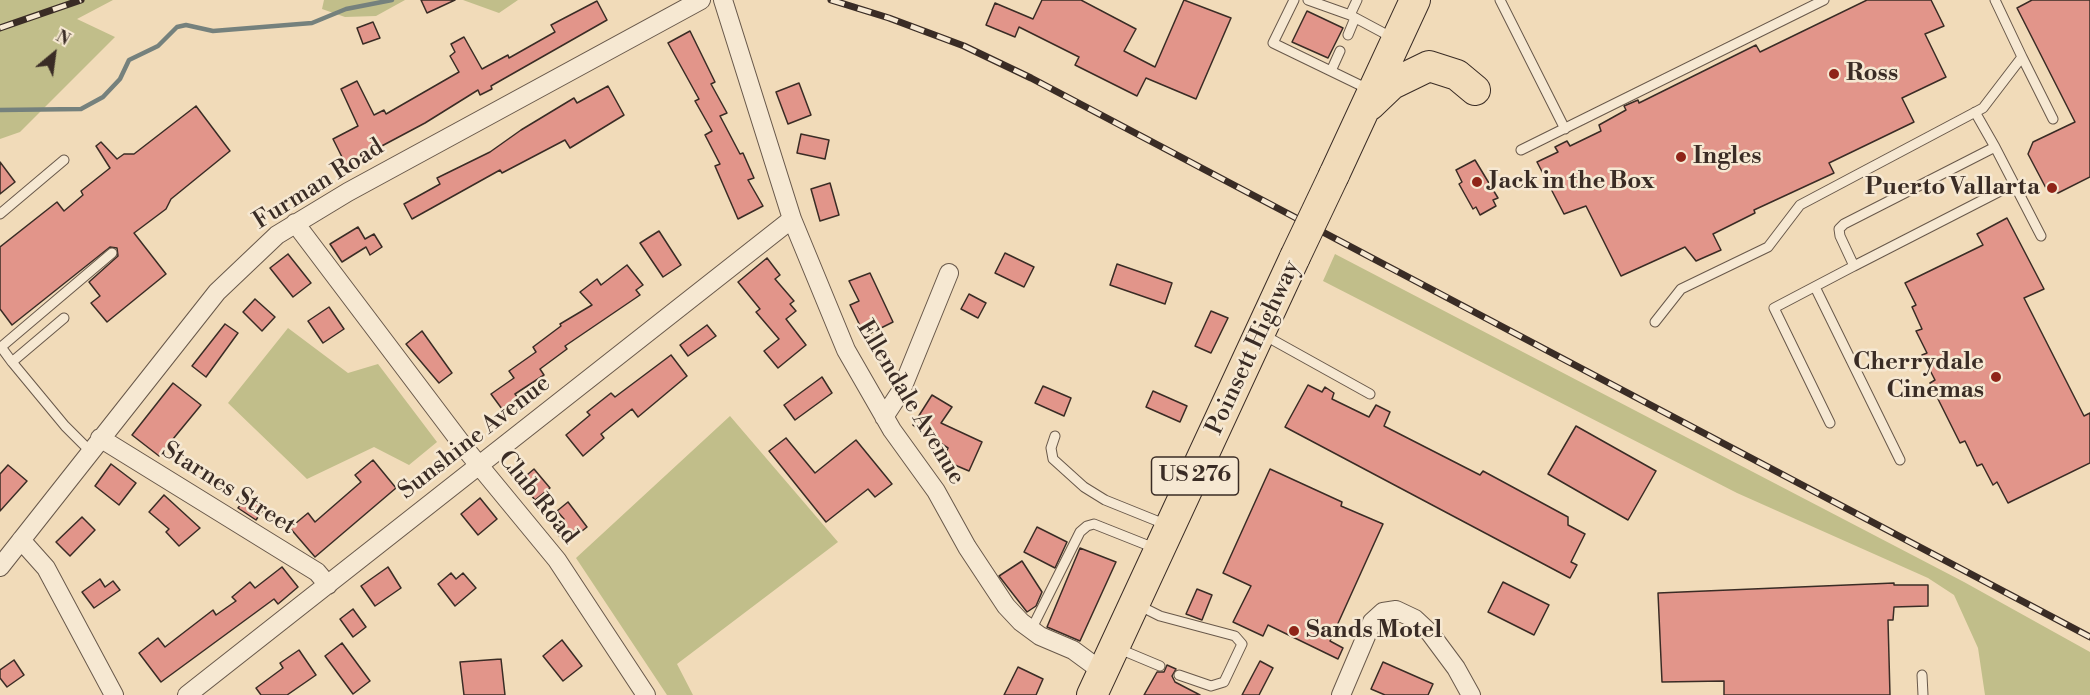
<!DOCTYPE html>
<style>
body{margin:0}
#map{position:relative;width:2090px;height:695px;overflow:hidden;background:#f1dbb9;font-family:"Libre Bodoni",serif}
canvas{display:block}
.north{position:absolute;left:24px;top:24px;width:60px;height:60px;-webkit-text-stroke:4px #f6e8d2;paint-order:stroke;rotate:29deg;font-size:16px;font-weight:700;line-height:24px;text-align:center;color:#3a2c25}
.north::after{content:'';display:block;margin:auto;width:21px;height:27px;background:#3a2c25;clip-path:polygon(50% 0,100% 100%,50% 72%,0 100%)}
</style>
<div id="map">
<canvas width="2090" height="695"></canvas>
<div class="north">N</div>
</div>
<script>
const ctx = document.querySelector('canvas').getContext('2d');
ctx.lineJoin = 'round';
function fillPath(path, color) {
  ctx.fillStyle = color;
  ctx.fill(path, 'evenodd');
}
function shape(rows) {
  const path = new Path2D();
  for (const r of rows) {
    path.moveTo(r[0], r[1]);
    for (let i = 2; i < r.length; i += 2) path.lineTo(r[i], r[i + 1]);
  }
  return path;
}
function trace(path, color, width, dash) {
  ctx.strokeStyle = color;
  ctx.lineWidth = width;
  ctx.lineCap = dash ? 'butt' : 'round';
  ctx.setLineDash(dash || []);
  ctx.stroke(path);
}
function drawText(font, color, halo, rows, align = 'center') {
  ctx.font = font + ' "Libre Bodoni",serif';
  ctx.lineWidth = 5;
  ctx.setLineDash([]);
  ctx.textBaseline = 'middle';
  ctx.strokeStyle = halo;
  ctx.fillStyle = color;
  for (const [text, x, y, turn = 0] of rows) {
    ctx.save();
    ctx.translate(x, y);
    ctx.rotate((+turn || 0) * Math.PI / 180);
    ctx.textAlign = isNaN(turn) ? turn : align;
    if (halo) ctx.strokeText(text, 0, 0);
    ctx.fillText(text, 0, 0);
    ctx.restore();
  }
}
fillPath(shape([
 [0,0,113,0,77,19,115,37,20,132,0,139],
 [324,0,405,0,376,16,345,17,322,9],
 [463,0,518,0,499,13],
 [1335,254,1964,582,2090,652,2090,695,1985,695,1978,648,1954,595,1928,578,1737,493,1323,281],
 [288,328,348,373,378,364,437,442,409,465,374,447,307,479,228,403],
 [730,416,838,542,677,664,693,695,667,695,576,558]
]), '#c1be8a');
trace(shape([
 [0,110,81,109,103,97,120,79,129,60,158,46,177,27,186,25,213,31,312,23,346,9,392,0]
]), '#75817d', 4.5);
const building = shape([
 [421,0,455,0,427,13,421,0],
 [1042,0,1081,0,1136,29,1124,51,1155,67,1184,0,1231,18,1196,99,1146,78,1137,96,1075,65,1079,57,1019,27,1015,37,986,25,995,3,1033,19,1042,0],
 [1867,0,1931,0,1944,26,1925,34,1946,77,1902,98,1914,122,1829,163,1834,173,1754,210,1755,213,1713,234,1721,250,1696,261,1685,247,1621,276,1586,206,1564,214,1537,162,1558,152,1555,147,1567,141,1570,146,1601,131,1599,125,1626,110,1624,106,1638,100,1639,103,1756,45,1760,52,1867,0],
 [2032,0,2090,0,2090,177,2058,193,2047,190,2028,154,2033,142,2075,122,2017,8,2032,0],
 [597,1,607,20,491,86,492,89,480,95,478,90,425,123,346,165,333,139,358,126,341,89,357,81,374,115,384,110,386,114,459,72,450,56,455,52,451,44,464,37,482,69,508,55,509,58,555,32,551,25,597,1],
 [1307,11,1343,28,1328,58,1292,42,1307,11],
 [373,22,380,38,363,44,357,28,373,22],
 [690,31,715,82,711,84,727,113,720,116,740,154,743,153,754,178,748,180,763,206,738,219,715,166,720,164,705,135,712,131,695,101,699,99,668,43,690,31],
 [799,83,811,115,788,124,776,92,799,83],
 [608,86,624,115,570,148,565,140,502,173,500,170,412,219,404,204,440,184,437,178,490,152,521,130,574,98,577,103,608,86],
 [196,106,230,151,171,199,166,209,134,233,166,274,107,322,91,303,100,296,89,282,118,256,117,248,110,247,12,325,0,309,0,247,57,202,64,211,83,195,81,191,110,168,96,146,101,142,117,159,124,154,134,154,196,106],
 [801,134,829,140,825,159,797,153,801,134],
 [1475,160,1498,198,1493,200,1496,206,1480,215,1476,207,1473,209,1459,184,1462,182,1456,170,1475,160],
 [0,162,15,182,0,194,0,162],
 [830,183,839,215,820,221,811,189,830,183],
 [2007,218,2044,289,2024,298,2084,416,2090,413,2090,463,2008,503,1997,482,1993,485,1982,464,1977,466,1965,441,1960,443,1930,383,1935,380,1922,355,1927,353,1916,331,1922,329,1912,307,1916,305,1905,283,1983,245,1977,234,2007,218],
 [358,227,365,239,374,234,382,247,370,255,366,247,342,262,330,244,358,227],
 [659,231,681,265,663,277,640,243,659,231],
 [1005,253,1034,267,1024,287,995,273,1005,253],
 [288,254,311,283,293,297,270,268,288,254],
 [767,258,780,275,775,279,794,301,790,304,796,311,786,319,806,345,778,368,764,351,779,339,756,312,760,309,738,282,767,258],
 [1117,264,1172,283,1165,304,1110,285,1117,264],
 [627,265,643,285,636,290,640,295,565,346,567,349,540,369,544,375,515,394,518,398,502,409,491,394,514,378,509,371,536,352,533,347,561,326,560,324,592,305,580,292,597,279,601,285,627,265],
 [870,273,893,322,865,336,850,305,859,301,849,281,870,273],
 [969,294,986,303,978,318,961,309,969,294],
 [255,299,275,317,262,331,243,312,255,299],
 [329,307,344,329,323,343,308,321,329,307],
 [1211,311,1228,318,1211,353,1195,346,1211,311],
 [225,324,238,333,206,377,192,366,225,324],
 [707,325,716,336,688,356,680,345,707,325],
 [422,331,452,373,439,383,406,344,422,331],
 [671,355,687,376,638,417,632,409,601,434,604,438,583,456,566,435,590,415,587,412,611,393,615,397,671,355],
 [822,377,832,393,795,420,784,405,822,377],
 [173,383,201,405,159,456,132,435,173,383],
 [1308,385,1322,392,1325,387,1334,393,1332,399,1369,417,1376,405,1390,412,1384,426,1480,475,1483,471,1568,517,1568,525,1585,534,1571,562,1577,565,1570,578,1285,427,1308,385],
 [1043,386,1071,398,1064,416,1035,403,1043,386],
 [1153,391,1187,406,1180,422,1146,407,1153,391],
 [932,395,952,407,941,423,982,442,969,471,943,460,948,448,913,425,932,395],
 [1576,426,1656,471,1628,520,1548,474,1576,426],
 [786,438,815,473,856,440,892,484,875,497,868,489,826,522,769,451,786,438],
 [373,460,396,488,315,557,290,528,308,513,315,522,361,482,355,475,373,460],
 [111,464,136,483,119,505,95,486,111,464],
 [8,465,27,481,0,511,0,474,8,465],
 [534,469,550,488,535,500,520,481,534,469],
 [1270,469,1342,502,1341,506,1383,524,1330,641,1343,648,1338,659,1268,625,1263,636,1233,622,1251,586,1223,573,1270,469],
 [164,495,200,528,179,546,166,532,169,529,149,512,164,495],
 [248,495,265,507,256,520,238,508,248,495],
 [480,498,497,519,478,535,461,514,480,498],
 [568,502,587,527,566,544,553,528,564,519,557,511,568,502],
 [82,517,95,530,70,556,56,542,82,517],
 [1037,527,1067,542,1055,568,1024,552,1037,527],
 [1080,548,1116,562,1080,641,1047,627,1080,548],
 [1022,561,1042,592,1036,606,1027,612,999,576,1022,561],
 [282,567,298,587,278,604,274,599,161,682,139,653,158,638,165,647,213,610,216,615,236,601,232,597,250,582,255,588,282,567],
 [388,567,401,588,375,606,361,586,388,567],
 [451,573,456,579,463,573,476,588,455,606,438,584,451,573],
 [100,579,105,587,113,581,120,590,94,608,82,592,100,579],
 [1503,582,1549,605,1534,635,1488,612,1503,582],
 [1894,583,1894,585,1928,585,1928,606,1894,607,1893,620,1888,620,1890,695,1724,695,1724,681,1662,682,1658,593,1894,583],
 [1197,589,1212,595,1202,620,1186,614,1197,589],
 [353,609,366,627,353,637,340,619,353,609],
 [562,640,582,666,563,681,543,656,562,640],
 [342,643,370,681,353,694,325,656,342,643],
 [299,650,316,675,287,695,261,695,256,688,283,668,280,663,299,650],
 [501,659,505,695,464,695,460,662,501,659],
 [14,660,24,675,7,687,0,678,0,670,14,660],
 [1260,661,1273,668,1259,695,1242,695,1260,661],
 [1383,662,1433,684,1428,695,1385,695,1371,689,1383,662],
 [1167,665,1176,669,1172,676,1175,682,1200,695,1144,695,1157,672,1164,672,1167,665],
 [1018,667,1043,679,1036,695,1004,695,1018,667]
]);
fillPath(building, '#e2958a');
trace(building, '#3a2c25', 1.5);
const service = shape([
 [1294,0,1273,43,1368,89],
 [1308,0,1350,15,1357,0],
 [1500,0,1565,129],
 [1350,15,1393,38],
 [1348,35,1355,18],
 [2022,57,2053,119],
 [1331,71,1340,51],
 [1975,112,1995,147],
 [1521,150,1824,0],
 [0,214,64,160],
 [1854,266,2014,184],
 [1815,287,1900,460],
 [64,318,12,362,65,426,90,451],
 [1655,322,1681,289,1768,247,1800,205,1983,108,2022,57,1995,0],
 [1262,334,1370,394],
 [12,362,1,347,112,253],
 [1830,423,1774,308,1854,266,1840,236,1839,229,1844,224,1995,147,2041,236],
 [1055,436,1051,448,1053,459,1084,487,1105,500,1167,525],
 [1138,605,1160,616,1235,636,1242,644,1224,682,1211,686,1179,675],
 [1031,630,1080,532,1087,526,1094,524,1157,549],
 [1117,648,1160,666],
 [1922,675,1923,695]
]);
const minor = shape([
 [723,0,792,219,846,350,892,430,936,491,967,547,1006,606,1021,622,1040,636,1073,650,1103,672],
 [295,223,468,452,557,560,646,695],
 [884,417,901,391,949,273],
 [100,438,317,572,328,585],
 [21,540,46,568,114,695],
 [0,567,217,292,277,235,348,192,701,0],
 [187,695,792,219],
 [1341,695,1372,622,1383,612,1396,610,1415,619,1430,633,1456,668,1471,695]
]);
const trunk = shape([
 [1370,105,1392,84,1429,66,1457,75,1475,90],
 [1334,175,1415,0],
 [1092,695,1295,257]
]);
trace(service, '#68584a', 11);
trace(minor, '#68584a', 20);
trace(trunk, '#3a2c25', 32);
trace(service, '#f6e8d2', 9);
trace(minor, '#f6e8d2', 18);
trace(trunk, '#f1dbb9', 30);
const rail = shape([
 [831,0,889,18,964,46,1031,78,2090,637],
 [0,28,81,0]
]);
trace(rail, '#3a2c25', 7);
trace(rail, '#f6e8d2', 4.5, [14]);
const trunkBridge = shape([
 [1295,257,1334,175]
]);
trace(trunkBridge, '#3a2c25', 32, []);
trace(trunkBridge, '#f1dbb9', 30);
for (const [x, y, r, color] of [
 [1834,74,6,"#8f2418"],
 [1681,157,6,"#8f2418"],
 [1477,182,6,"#8f2418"],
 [2052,188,6,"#8f2418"],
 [1996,377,6,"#8f2418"],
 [1294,631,6,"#8f2418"]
]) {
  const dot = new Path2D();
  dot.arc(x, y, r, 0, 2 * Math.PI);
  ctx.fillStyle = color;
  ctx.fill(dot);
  trace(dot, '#f6e8d2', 2);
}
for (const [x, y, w] of [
 [1195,476,87]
]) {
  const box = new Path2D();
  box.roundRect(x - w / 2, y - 19, w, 38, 4.5);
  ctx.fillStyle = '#f6e8d2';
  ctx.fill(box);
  trace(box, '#3a2c25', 1.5);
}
drawText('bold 22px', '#3a2c25', null, [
 ["US 276",1195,476]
]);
drawText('bold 24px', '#3a2c25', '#f6e8d2', [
 ["Ross",1846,74],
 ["Ingles",1693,157],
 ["Jack in the Box",1489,182],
 ["Puerto Vallarta",2040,188,"right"],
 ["Cherrydale",1984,363,"right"],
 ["Cinemas",1984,391,"right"],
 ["Sands Motel",1306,631]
], 'left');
drawText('24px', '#3a2c25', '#f6e8d2', [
 ["Furman Road",319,185,-32],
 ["Poinsett Highway",1254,348,-65],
 ["Ellendale Avenue",910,403,59],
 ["Sunshine Avenue",475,438,-38],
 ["Starnes Street",228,489,32],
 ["Club Road",537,498,51]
]);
</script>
